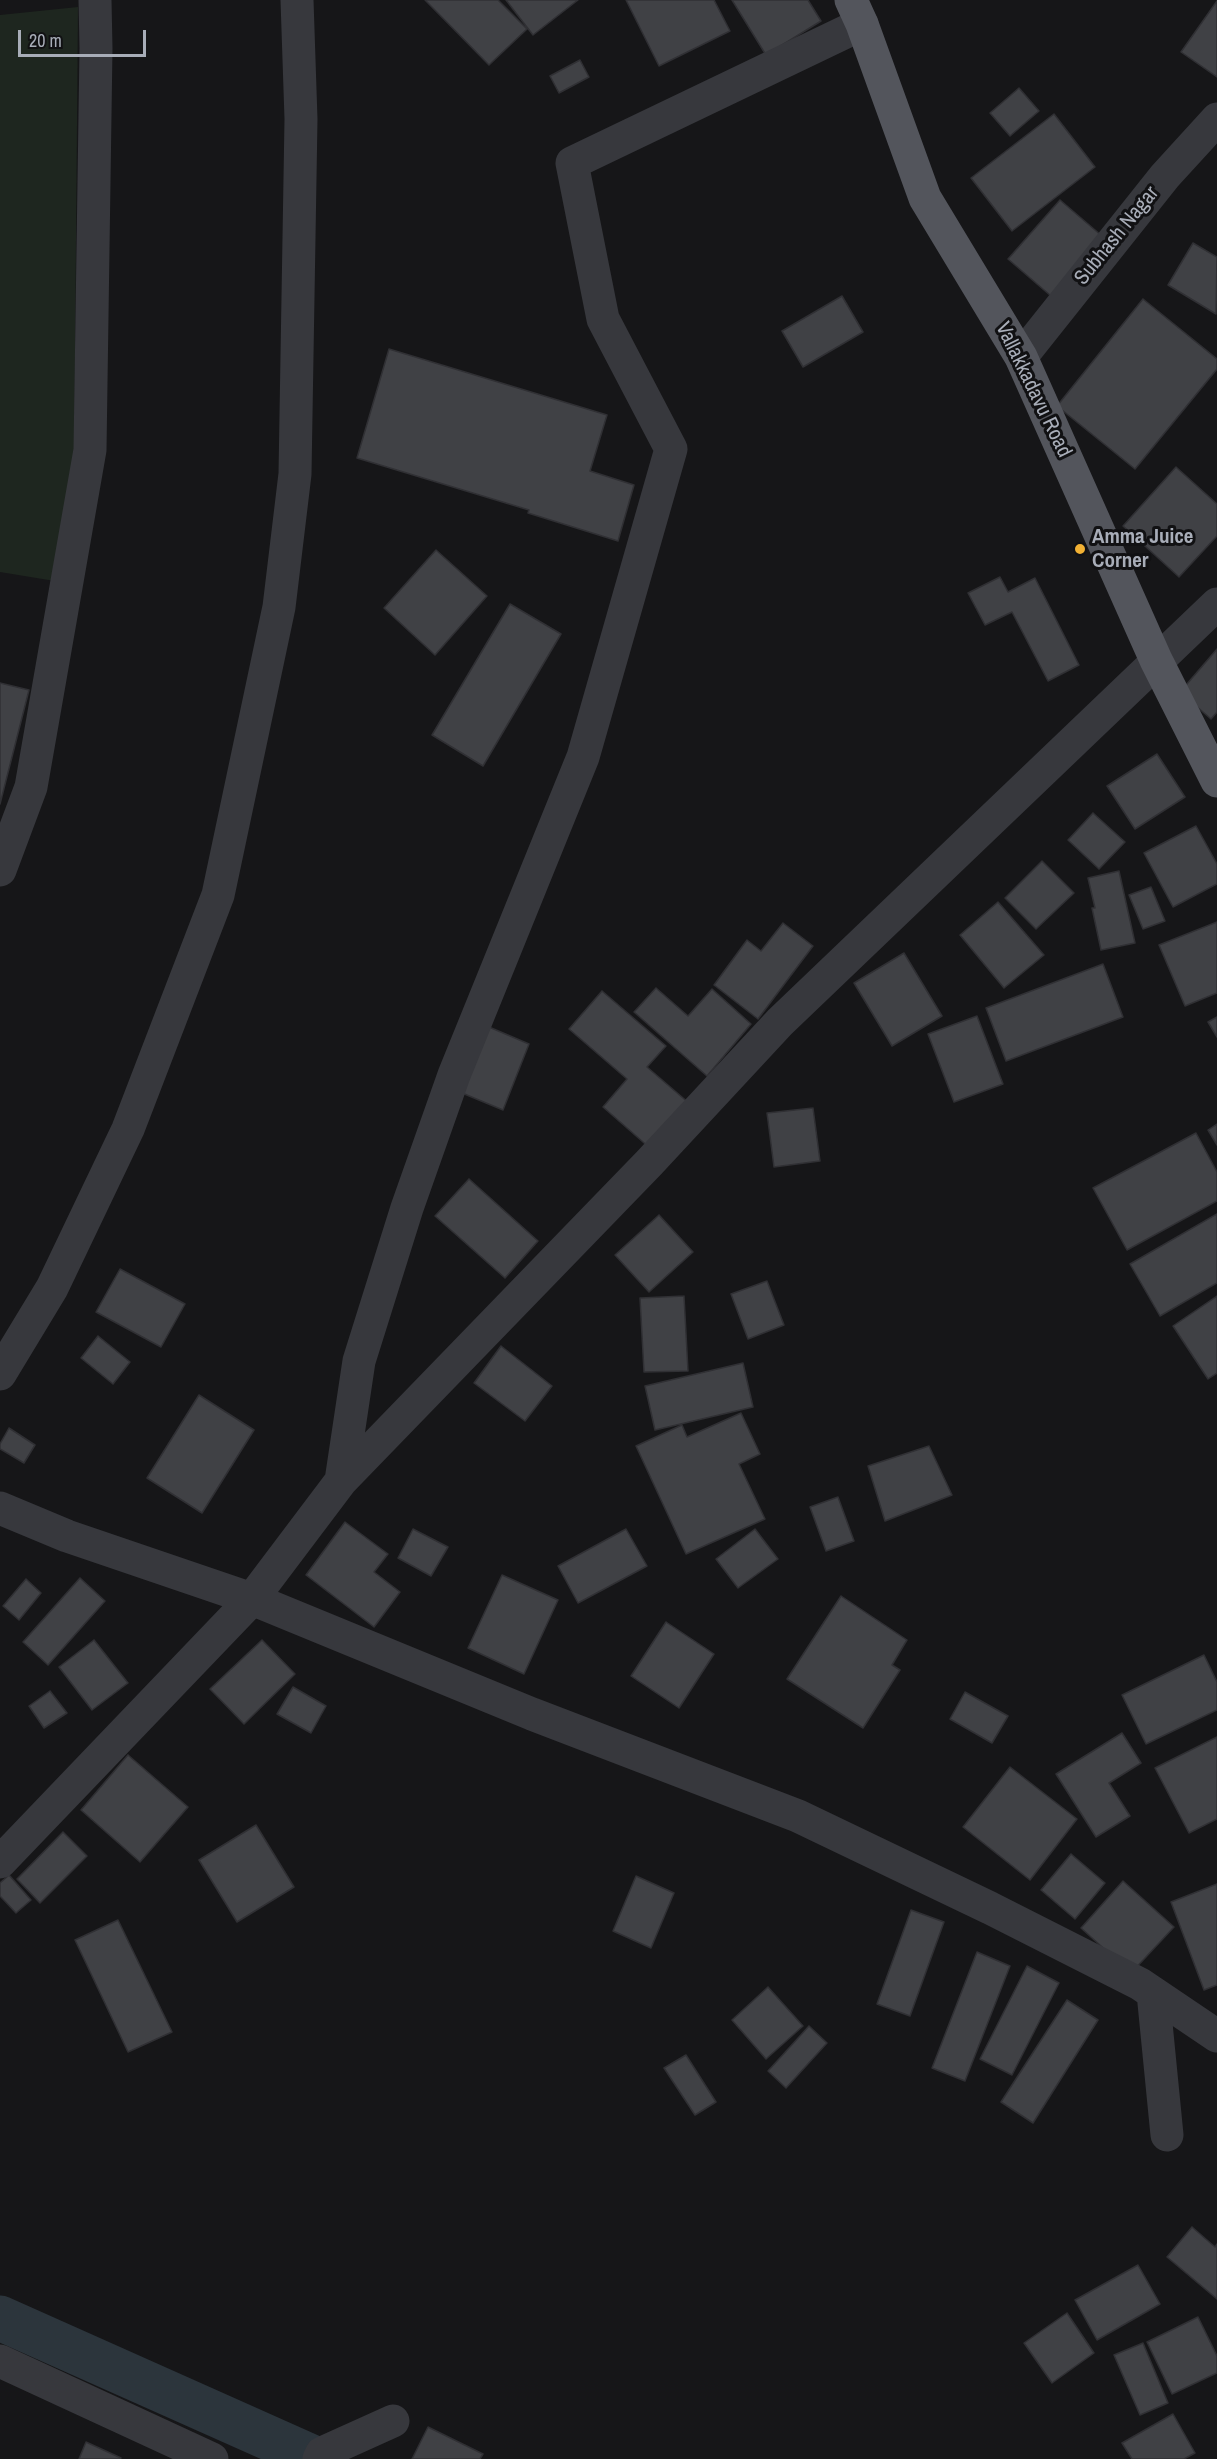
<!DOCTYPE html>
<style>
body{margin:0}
#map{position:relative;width:1217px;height:2459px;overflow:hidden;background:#161618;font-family:"Archivo Narrow",sans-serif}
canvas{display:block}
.scale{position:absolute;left:18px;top:30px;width:128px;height:27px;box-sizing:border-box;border:3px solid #a8adb8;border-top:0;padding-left:8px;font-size:18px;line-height:21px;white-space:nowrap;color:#a8adb8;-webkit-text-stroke:4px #111113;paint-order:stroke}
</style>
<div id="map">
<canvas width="1217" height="2459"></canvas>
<div class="scale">20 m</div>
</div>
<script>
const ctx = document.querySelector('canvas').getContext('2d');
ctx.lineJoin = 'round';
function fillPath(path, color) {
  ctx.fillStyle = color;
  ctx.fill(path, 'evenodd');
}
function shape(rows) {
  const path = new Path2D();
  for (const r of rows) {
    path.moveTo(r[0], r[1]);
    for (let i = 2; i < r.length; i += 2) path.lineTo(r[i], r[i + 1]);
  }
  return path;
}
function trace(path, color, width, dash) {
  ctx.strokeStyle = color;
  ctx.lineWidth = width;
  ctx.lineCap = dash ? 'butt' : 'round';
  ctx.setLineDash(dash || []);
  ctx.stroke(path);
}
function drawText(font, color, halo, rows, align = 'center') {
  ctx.font = font + ' "Archivo Narrow",sans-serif';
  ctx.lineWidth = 6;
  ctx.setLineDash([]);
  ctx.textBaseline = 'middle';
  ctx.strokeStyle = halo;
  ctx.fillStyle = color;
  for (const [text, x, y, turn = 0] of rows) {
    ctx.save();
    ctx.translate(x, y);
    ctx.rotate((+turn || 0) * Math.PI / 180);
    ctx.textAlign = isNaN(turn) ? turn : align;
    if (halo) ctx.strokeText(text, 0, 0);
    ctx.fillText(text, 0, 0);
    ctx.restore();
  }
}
fillPath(shape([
 [78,7,73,584,0,572,0,15]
]), '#1e261f');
trace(shape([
 [0,2318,316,2459]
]), '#2c353c', 45);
const building = shape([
 [425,0,498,0,527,29,489,65,425,0],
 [506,0,578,0,533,35,506,0],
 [626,0,714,0,730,31,659,66,626,0],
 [732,0,808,0,821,21,766,55,732,0],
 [1217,1,1217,77,1181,52,1217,1],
 [580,60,589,77,559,93,550,76,580,60],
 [1019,88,1039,111,1010,136,990,113,1019,88],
 [1054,114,1095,167,1012,231,971,178,1054,114],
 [1060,200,1102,236,1051,296,1008,259,1060,200],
 [1193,243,1217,257,1216,314,1168,285,1193,243],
 [842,296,863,332,803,367,782,331,842,296],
 [1143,299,1217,359,1217,369,1135,469,1057,406,1143,299],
 [389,349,607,415,590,471,634,485,618,541,528,513,529,510,357,458,389,349],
 [1176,467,1217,504,1217,536,1179,577,1123,526,1176,467],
 [436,550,487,596,435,655,384,608,436,550],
 [1000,577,1008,592,1035,578,1079,665,1048,681,1012,612,985,625,968,593,1000,577],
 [510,604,561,634,483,766,432,735,510,604],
 [1217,649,1217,712,1211,719,1180,692,1217,649],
 [0,683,29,690,0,804,0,683],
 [1157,754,1185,797,1135,829,1107,786,1157,754],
 [1093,813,1125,842,1099,869,1068,840,1093,813],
 [1196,826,1217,864,1217,884,1173,907,1144,853,1196,826],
 [1042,861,1074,893,1036,929,1005,898,1042,861],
 [1119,871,1135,943,1101,950,1092,908,1095,908,1088,878,1119,871],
 [1151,887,1165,921,1143,929,1129,895,1151,887],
 [998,902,1044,955,1004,988,960,935,998,902],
 [1217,922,1217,993,1185,1006,1159,945,1217,922],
 [783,923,813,946,758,1019,714,985,747,940,761,951,783,923],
 [904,953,942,1016,892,1046,854,983,904,953],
 [1103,964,1123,1017,1006,1061,986,1008,1103,964],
 [656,988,688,1016,712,989,751,1024,707,1076,634,1012,656,988],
 [602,991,666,1046,647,1067,690,1104,651,1149,603,1107,627,1079,569,1029,602,991],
 [977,1016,1003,1084,954,1102,928,1034,977,1016],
 [1217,1017,1217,1037,1208,1022,1217,1017],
 [489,1027,529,1044,503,1110,462,1093,489,1027],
 [813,1108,820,1161,774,1167,767,1113,813,1108],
 [1217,1124,1217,1145,1208,1130,1217,1124],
 [1196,1133,1217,1172,1217,1201,1127,1250,1093,1188,1196,1133],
 [469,1179,538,1241,505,1278,435,1216,469,1179],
 [1217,1214,1217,1283,1160,1316,1130,1264,1217,1214],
 [659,1215,693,1252,649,1292,615,1255,659,1215],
 [120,1269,185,1304,161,1347,96,1312,120,1269],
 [767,1281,784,1325,748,1339,731,1294,767,1281],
 [684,1296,688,1371,644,1372,640,1298,684,1296],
 [1217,1296,1217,1373,1208,1379,1173,1326,1217,1296],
 [98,1336,130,1362,113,1384,81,1358,98,1336],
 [501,1346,552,1386,525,1421,474,1383,501,1346],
 [743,1363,753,1407,655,1430,645,1386,743,1363],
 [199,1395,254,1430,202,1513,147,1478,199,1395],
 [741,1413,760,1454,739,1464,765,1519,686,1554,636,1446,682,1425,687,1437,741,1413],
 [9,1428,35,1445,24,1463,0,1449,0,1444,9,1428],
 [929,1446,952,1495,885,1521,868,1466,929,1446],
 [838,1497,854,1541,826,1551,810,1507,838,1497],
 [345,1522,388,1554,374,1572,400,1592,374,1627,306,1575,345,1522],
 [413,1529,448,1547,431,1576,398,1558,413,1529],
 [626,1529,647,1566,578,1603,558,1566,626,1529],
 [755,1529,778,1559,738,1588,716,1559,755,1529],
 [502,1575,558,1600,524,1674,468,1648,502,1575],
 [80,1578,105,1601,48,1665,23,1642,80,1578],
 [26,1579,41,1593,19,1620,3,1606,26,1579],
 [841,1596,907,1640,892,1665,900,1670,863,1728,787,1679,841,1596],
 [666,1622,714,1654,679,1708,631,1676,666,1622],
 [94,1640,128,1683,92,1710,59,1667,94,1640],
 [262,1640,295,1674,244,1724,210,1689,262,1640],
 [1204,1655,1217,1682,1217,1710,1146,1744,1122,1695,1204,1655],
 [293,1687,326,1706,311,1733,277,1714,293,1687],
 [50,1691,67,1713,44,1728,29,1706,50,1691],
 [965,1692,1008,1716,992,1743,950,1719,965,1692],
 [1122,1733,1141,1763,1109,1783,1130,1816,1096,1837,1056,1774,1122,1733],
 [1217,1737,1217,1819,1189,1833,1155,1768,1217,1737],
 [128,1755,188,1807,140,1862,81,1810,128,1755],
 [1010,1767,1077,1819,1030,1880,963,1827,1010,1767],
 [256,1825,294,1887,237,1922,199,1860,256,1825],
 [63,1832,87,1856,40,1903,17,1879,63,1832],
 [1071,1854,1105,1883,1075,1919,1041,1890,1071,1854],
 [9,1875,31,1900,16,1913,0,1896,0,1883,9,1875],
 [636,1876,674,1893,651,1948,613,1931,636,1876],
 [1123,1881,1174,1927,1131,1973,1081,1928,1123,1881],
 [1217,1884,1217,1985,1204,1990,1171,1902,1217,1884],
 [911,1910,944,1922,910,2016,877,2004,911,1910],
 [118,1920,172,2032,128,2052,75,1940,118,1920],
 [977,1952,1010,1966,965,2081,932,2068,977,1952],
 [1027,1966,1059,1983,1012,2075,980,2059,1027,1966],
 [768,1987,803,2026,766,2059,732,2020,768,1987],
 [1067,2000,1098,2020,1033,2123,1001,2102,1067,2000],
 [809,2026,827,2043,786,2088,768,2071,809,2026],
 [686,2055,716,2102,695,2115,664,2068,686,2055],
 [1192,2227,1215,2247,1217,2244,1217,2299,1167,2257,1192,2227],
 [1138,2265,1160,2304,1097,2340,1075,2300,1138,2265],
 [1067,2313,1094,2353,1052,2383,1024,2343,1067,2313],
 [1198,2317,1217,2356,1217,2373,1172,2394,1147,2342,1198,2317],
 [1143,2343,1168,2403,1140,2415,1114,2355,1143,2343],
 [1173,2414,1195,2453,1184,2459,1132,2459,1122,2443,1173,2414],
 [428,2427,483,2454,480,2459,412,2459,428,2427],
 [86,2442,121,2458,120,2459,79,2459,86,2442]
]);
fillPath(building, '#404145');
trace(building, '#303034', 1.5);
trace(shape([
 [1021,357,1165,176,1217,119],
 [0,870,31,787,90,450,96,48,95,0],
 [0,1374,52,1288,128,1129,218,895,279,607,295,474,301,119,297,0],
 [341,1481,359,1361,407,1208,454,1075,583,757,671,449,603,319,572,163,862,24],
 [0,1508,67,1536,252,1599,532,1714,798,1816,990,1908,1140,1984,1217,2036],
 [0,1862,252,1599,341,1481,649,1163,780,1022,1217,604],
 [1153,1993,1167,2135],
 [0,2361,212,2459],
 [319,2459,322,2453,393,2421]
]), '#37383d', 33);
trace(shape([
 [851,0,862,24,925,198,1021,357,1156,660,1217,781]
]), '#53555c', 33);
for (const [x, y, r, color] of [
 [1080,549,6,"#f2b134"]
]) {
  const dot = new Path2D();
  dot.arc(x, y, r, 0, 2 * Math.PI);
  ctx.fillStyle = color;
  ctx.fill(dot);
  trace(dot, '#111113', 2);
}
drawText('21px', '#a8adb8', '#111113', [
 ["Subhash Nagar",1117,236,-51],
 ["Vallakkadavu Road",1033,390,64]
]);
drawText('bold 21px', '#a8adb8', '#111113', [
 ["Amma Juice",1092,537],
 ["Corner",1092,561]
], 'left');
</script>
